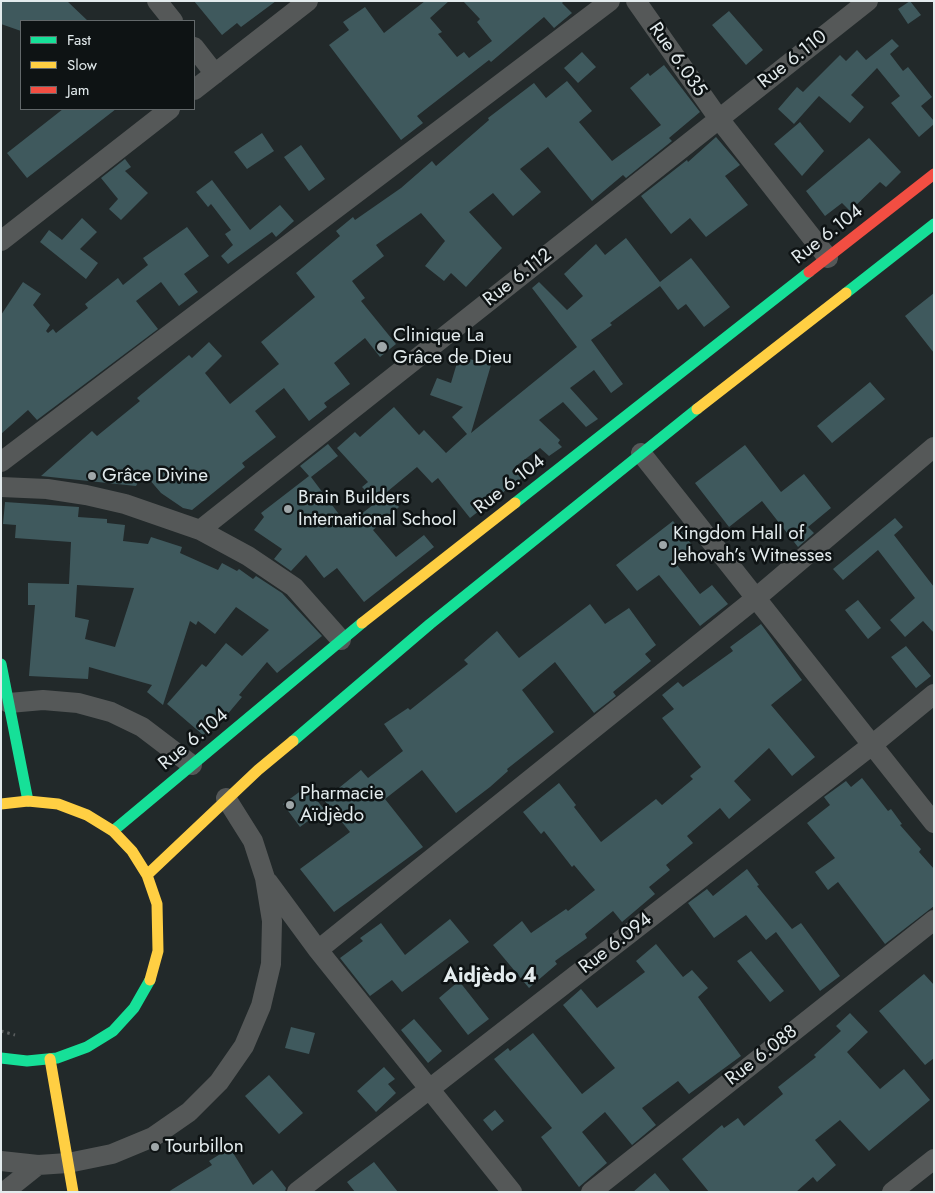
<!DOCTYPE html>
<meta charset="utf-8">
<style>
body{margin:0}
#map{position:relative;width:935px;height:1193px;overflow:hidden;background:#22292a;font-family:Jost,sans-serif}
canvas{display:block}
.frame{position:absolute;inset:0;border:2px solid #e3ebed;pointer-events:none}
.legend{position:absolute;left:20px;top:20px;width:175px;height:90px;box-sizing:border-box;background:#0e1314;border:1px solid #63696b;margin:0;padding:6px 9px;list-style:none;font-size:15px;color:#e3ebed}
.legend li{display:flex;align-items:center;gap:10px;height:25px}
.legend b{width:25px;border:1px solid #63696b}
</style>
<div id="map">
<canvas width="935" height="1193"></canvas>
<div class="frame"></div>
<ul class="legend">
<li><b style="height:6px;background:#16e098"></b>Fast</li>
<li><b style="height:6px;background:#ffcf43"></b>Slow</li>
<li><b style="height:6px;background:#f24e42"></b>Jam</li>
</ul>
</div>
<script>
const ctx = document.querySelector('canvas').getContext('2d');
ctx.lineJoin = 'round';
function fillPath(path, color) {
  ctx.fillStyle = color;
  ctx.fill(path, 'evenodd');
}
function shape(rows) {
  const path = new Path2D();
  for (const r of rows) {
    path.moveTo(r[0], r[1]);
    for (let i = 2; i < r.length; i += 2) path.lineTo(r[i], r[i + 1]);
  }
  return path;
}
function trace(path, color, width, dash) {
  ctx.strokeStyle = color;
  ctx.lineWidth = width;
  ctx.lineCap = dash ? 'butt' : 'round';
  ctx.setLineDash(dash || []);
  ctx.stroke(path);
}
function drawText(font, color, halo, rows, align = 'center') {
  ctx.font = font + ' Jost,sans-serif';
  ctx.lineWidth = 5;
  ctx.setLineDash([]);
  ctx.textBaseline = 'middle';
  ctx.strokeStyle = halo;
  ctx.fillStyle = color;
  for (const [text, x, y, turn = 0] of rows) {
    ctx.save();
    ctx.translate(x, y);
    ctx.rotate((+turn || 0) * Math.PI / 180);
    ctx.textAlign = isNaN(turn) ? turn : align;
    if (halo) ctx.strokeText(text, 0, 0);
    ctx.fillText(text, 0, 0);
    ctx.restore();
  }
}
fillPath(shape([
 [1,1,67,1,88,21,21,21,21,31,1,24],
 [194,1,276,1,241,27,237,23,222,35],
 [425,1,449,1,430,18,442,32,438,34,457,57,464,52,469,58,492,41,477,22,480,19,463,1,564,1,562,3,572,13,554,28,544,17,491,62,489,60,417,116,423,123,401,140,329,45,349,30,343,22,365,7,384,33],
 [910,1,921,15,908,24,898,9],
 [729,11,763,50,746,65,712,25],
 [892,39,899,46,890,54,903,71,908,67,932,97,921,106,934,121,934,124,919,137,891,103,900,96,877,68,851,95,864,107,850,123,819,96,794,124,778,109,797,87,803,92,840,55,846,61,857,50,866,60],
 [582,52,596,67,578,83,564,68],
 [664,65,700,112,669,138,672,141,626,178,623,175,592,201,548,147,520,169,541,192,513,216,493,193,469,212,502,248,466,287,451,273,444,281,425,266,445,241,421,213,376,245,384,256,352,281,365,298,361,301,396,344,380,357,365,338,334,363,350,384,324,403,327,407,309,421,284,388,255,411,276,437,242,463,245,467,192,510,183,508,161,493,143,472,136,486,41,476,92,431,97,436,140,401,137,398,189,355,192,358,209,342,222,356,205,373,230,404,279,364,261,342,315,297,296,273,340,236,336,231,353,217,355,220,401,188,432,161,436,166,489,120,488,118,534,83,546,98,567,81,592,111,579,122,612,161,661,125,630,88,648,73,650,76],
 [63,109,116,109,27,178,7,153],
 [800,122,824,151,802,176,774,144],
 [262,133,274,151,247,169,234,152],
 [716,137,740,165,725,176,748,205,706,237,690,218,671,234,641,196,687,160,688,162],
 [869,138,901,172,886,187,880,182,850,211,842,203,825,216,806,191],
 [301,145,325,179,309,191,284,157],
 [125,159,131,167,125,171,148,193,121,220,109,209,118,199,101,178],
 [212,180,250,230,280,205,294,221,276,237,272,232,228,264,221,256,233,245,225,234,231,230,211,204,208,207,196,192],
 [82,218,97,232,80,249,98,263,86,279,40,242,49,230,62,240],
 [187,227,209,256,184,274,198,292,179,306,161,282,136,301,158,329,37,420,28,410,1,434,1,315,23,282,41,294,33,305,50,325,46,331,48,333,53,329,56,333,88,308,85,304,118,278,123,285,148,265,143,258],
 [626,238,660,282,691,258,730,307,704,327,686,304,678,310,660,286,610,323,612,325,591,340,623,384,611,393,594,370,570,388,598,419,586,427,563,402,539,420,560,440,558,443,562,447,549,456,540,448,516,466,524,476,470,518,438,478,432,483,417,467,376,501,362,487,368,482,337,448,355,432,360,437,394,407,419,435,424,430,446,453,467,434,452,417,463,407,430,395,437,378,451,383,459,356,491,365,471,433,577,347,532,288,539,282,567,310,583,296,564,274,596,244,605,255],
 [934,293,934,353,905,316],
 [870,382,885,399,832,443,817,426],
 [328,444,338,456,311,477,347,525,387,494,399,507,373,530,396,557,424,535,434,547,364,602,337,568,324,578,306,555,291,571,274,559,282,549,254,530,264,517,261,513,309,476,300,466],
 [745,445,781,492,804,474,831,508,808,527,814,533,798,547,762,501,729,527,695,483],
 [5,502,79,507,78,517,107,519,107,523,125,525,123,541,148,544,151,537,182,547,180,553,218,570,222,563,237,571,239,569,253,579,256,576,282,593,322,636,277,673,267,662,239,695,242,697,226,716,203,735,167,704,202,664,206,667,226,643,242,656,269,630,236,607,215,634,198,621,196,625,190,621,163,705,147,692,152,685,89,667,88,679,29,676,35,605,28,605,28,583,69,584,71,542,15,538,16,525,3,524],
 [77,585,134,588,115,647,85,639,89,620,75,617],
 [895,518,903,527,894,535,934,587,934,633,923,621,905,637,890,620,915,598,878,550,843,580,833,569],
 [673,521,693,546,674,561,700,594,712,585,728,604,700,626,659,575,637,591,616,565],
 [858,600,881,628,868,639,845,610],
 [590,604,605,624,629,608,656,645,645,654,651,661,613,692,616,696,594,713,555,662,522,690,554,732,507,769,508,771,490,787,456,813,422,770,385,799,423,847,334,912,300,869,350,832,324,800,361,770,368,778,403,751,384,724,408,708,410,710,468,664,464,660,497,631,519,658],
 [761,624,802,680,771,705,815,757,792,776,769,748,734,781,751,800,729,819,720,808,687,836,693,843,666,865,670,870,649,887,655,894,622,922,613,911,585,934,587,938,555,961,557,964,529,988,493,945,522,921,531,933,566,909,568,911,595,890,574,865,572,867,544,831,541,834,523,812,559,783,576,805,574,807,601,842,656,799,662,805,693,779,690,776,701,767,662,718,674,709,662,695,678,682,683,687,733,651,730,647],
 [906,646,931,676,916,688,891,657],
 [862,778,888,811,891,809,902,824,900,825,921,849,919,852,934,869,934,906,885,944,838,882,828,890,815,872,835,858,807,823,830,805,824,797,846,781,851,787],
 [306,787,324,809,300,827,283,804],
 [747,869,759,885,757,886,792,929,801,923,840,976,820,991,776,932,766,940,746,915,714,938,688,903,707,889,713,896],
 [450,919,469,942,402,992,392,980,370,996,340,958,363,941,360,938,381,923,405,955],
 [656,944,683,977,692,970,708,988,698,997,741,1056,689,1094,678,1081,642,1108,656,1125,632,1145,605,1112,582,1132,607,1163,579,1187,541,1137,552,1128,494,1059,508,1048,510,1051,533,1033,582,1094,615,1068,563,1005,581,989,597,1008,645,972,636,961],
 [751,951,784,991,770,1002,737,961],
 [924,974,934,985,934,1058,925,1065,879,1011],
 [459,981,489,1019,468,1035,439,998],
 [850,1013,868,1032,847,1052,880,1089,904,1069,930,1100,869,1151,840,1120,815,1140,836,1165,817,1182,813,1177,796,1192,709,1192,682,1159,722,1125,724,1128,738,1118,744,1126,783,1094,778,1087,816,1057,814,1055,841,1031,836,1026],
 [414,1019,442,1051,428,1063,401,1030],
 [291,1027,315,1033,309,1054,285,1048],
 [384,1067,395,1079,388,1084,396,1093,376,1112,357,1091],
 [269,1075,303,1113,279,1134,245,1096],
 [495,1110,504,1121,492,1131,483,1120],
 [230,1148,253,1185,272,1170,286,1188,285,1192,168,1192,212,1165,209,1161],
 [374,1162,398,1192,355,1192,347,1182],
 [655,1173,671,1192,633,1192]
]), '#3f595d');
trace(shape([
 [1,1031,15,1035]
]), '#5c5f60', 3, [2.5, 4]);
trace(shape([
 [157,1,173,21],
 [636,1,719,119,828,258],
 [194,47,215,74],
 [194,90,308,1],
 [1,241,170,109],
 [641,453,934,823],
 [1,462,610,1],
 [1,487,47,489,86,495,125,504,200,530,248,556,294,587,341,640],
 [200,530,868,1],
 [9,703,43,700,78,703,111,712,142,727,192,765],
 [268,882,318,950,512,1192],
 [318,950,756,598,934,447],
 [1,1161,38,1165,68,1163,112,1154,153,1137,189,1112,219,1082,244,1046,261,1006,271,964,272,921,265,878,253,841,226,798],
 [4,1192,38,1165],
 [297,1192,872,745,934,694],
 [591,1192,934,920],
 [892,1192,934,1159]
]), '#555858', 20);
trace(shape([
 [846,293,934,224],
 [515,503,809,272],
 [1,664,28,801],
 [293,741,430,624,697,409],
 [113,831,362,623],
 [1,1058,27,1061,57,1058,87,1047,113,1031,134,1008,150,980]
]), '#16e098', 11);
trace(shape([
 [697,409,846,293],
 [362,623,515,503],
 [1,804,28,801,58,804,87,815,113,831,132,851,147,875,157,904,158,951,150,980],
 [147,875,258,770,293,741],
 [50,1059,73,1192]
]), '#ffcf43', 11);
trace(shape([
 [809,272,934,174]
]), '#f24e42', 11);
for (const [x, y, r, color] of [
 [382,347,6,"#9fa7a9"],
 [92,476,5,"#9fa7a9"],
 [288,509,5,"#9fa7a9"],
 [663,545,5,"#9fa7a9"],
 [290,805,5,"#9fa7a9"],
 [155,1147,5,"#9fa7a9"]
]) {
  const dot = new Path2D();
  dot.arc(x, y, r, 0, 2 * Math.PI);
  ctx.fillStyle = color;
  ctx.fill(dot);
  trace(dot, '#0e1314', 2);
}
drawText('19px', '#e3ebed', '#0e1314', [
 ["Rue 6.035",677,60,55],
 ["Rue 6.110",793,60,-38],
 ["Rue 6.104",828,235,-38],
 ["Rue 6.112",518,278,-38],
 ["Rue 6.104",510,485,-38],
 ["Rue 6.104",194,740,-40],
 ["Rue 6.094",616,944,-38],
 ["Rue 6.088",762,1056,-38]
]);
drawText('19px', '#e3ebed', '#0e1314', [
 ["Clinique La",393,336],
 ["Grâce de Dieu",393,358],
 ["Grâce Divine",102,476],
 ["Brain Builders",298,498],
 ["International School",298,520],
 ["Kingdom Hall of",673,534],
 ["Jehovah’s Witnesses",673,556],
 ["Pharmacie",300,794],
 ["Aïdjèdo",300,816],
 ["Tourbillon",165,1147]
], 'left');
drawText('bold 20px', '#e3ebed', '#0e1314', [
 ["Aidjèdo 4",490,977]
]);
</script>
